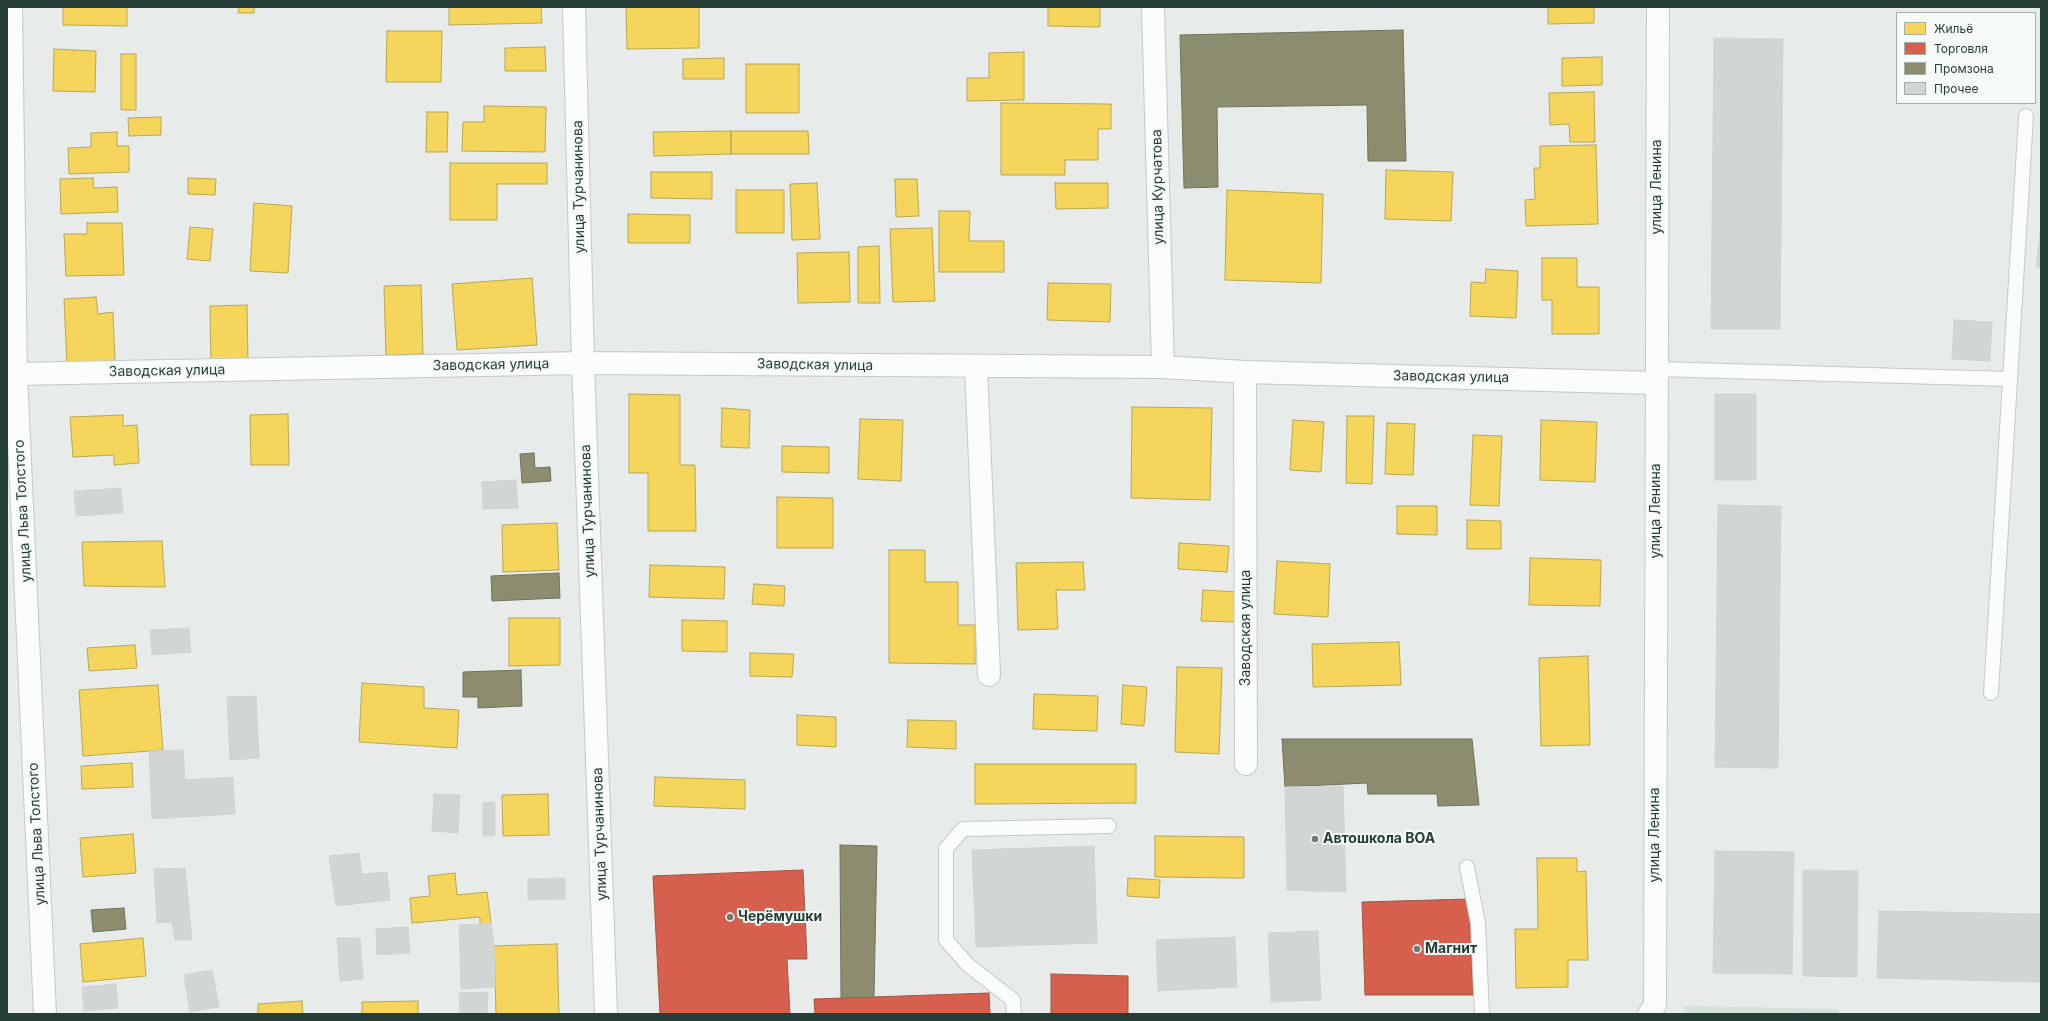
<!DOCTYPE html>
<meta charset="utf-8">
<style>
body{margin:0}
#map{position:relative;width:2048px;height:1021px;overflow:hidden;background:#e7ecea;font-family:Inter,sans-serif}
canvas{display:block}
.frame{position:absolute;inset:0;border:8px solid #253f38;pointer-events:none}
.legend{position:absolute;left:1896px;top:12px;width:140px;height:92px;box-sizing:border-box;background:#f6faf8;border:1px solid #a2afab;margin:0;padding:5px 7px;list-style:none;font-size:12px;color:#253f38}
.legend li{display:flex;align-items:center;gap:8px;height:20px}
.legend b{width:20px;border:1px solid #a2afab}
</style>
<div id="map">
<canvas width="2048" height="1021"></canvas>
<div class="frame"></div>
<ul class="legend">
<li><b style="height:11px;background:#f6d55c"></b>Жильё</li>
<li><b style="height:11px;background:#d6604d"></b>Торговля</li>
<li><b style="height:11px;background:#8c8c6e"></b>Промзона</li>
<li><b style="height:11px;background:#d1d5d4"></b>Прочее</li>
</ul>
</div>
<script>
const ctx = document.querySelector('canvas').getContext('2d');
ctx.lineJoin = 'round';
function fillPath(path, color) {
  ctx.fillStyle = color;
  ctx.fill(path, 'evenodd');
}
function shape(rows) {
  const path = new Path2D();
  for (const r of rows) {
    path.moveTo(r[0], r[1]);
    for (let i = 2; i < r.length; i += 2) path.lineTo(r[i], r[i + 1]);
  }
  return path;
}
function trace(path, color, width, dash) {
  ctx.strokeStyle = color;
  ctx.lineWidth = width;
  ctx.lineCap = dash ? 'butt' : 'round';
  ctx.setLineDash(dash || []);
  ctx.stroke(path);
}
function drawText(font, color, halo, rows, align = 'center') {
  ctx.font = font + ' Inter,sans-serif';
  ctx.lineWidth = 4;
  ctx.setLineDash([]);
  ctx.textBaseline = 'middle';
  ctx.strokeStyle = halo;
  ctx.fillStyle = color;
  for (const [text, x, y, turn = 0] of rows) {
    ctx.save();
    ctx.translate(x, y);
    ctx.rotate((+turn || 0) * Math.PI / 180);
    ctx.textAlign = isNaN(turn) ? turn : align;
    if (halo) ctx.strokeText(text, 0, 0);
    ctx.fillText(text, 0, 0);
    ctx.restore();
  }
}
fillPath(shape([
 [1682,1006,1839,1009,1839,1014,1686,1014]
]), '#d1e4d7');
const homes = shape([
 [63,7,127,7,127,26,63,25,63,7],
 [239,7,254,7,254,13,238,13,239,7],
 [449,7,541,7,542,23,449,25,449,7],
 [626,7,699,7,699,48,627,49,626,7],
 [1048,7,1100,7,1100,27,1048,26,1048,7],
 [1548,7,1594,7,1594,23,1548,24,1548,7],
 [387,31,442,31,441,82,386,82,387,31],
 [545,47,546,71,505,71,505,48,545,47],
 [54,49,96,51,95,92,53,91,54,49],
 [1024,52,1024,100,967,101,967,78,989,78,989,53,1024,52],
 [121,54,136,54,136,110,121,110,121,54],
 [1602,57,1602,85,1562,86,1562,58,1602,57],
 [724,58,724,79,683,79,683,59,724,58],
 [746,64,799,64,799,113,746,113,746,64],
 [1594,92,1595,142,1570,142,1569,124,1550,125,1549,93,1594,92],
 [1001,103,1111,104,1111,129,1098,129,1098,160,1065,160,1065,175,1001,175,1001,103],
 [484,106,546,107,545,152,462,151,463,122,484,122,484,106],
 [427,112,448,112,447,152,426,152,427,112],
 [161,117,161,135,129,136,128,118,161,117],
 [731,131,731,154,654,156,653,132,731,131],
 [731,131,808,131,809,154,731,154,731,131],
 [117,132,117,146,129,146,129,172,69,174,68,148,91,147,91,133,117,132],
 [1596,145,1598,224,1526,226,1525,200,1535,199,1534,168,1540,168,1540,146,1596,145],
 [450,163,547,163,547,184,497,184,497,220,450,220,450,163],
 [1386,170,1453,172,1451,221,1385,219,1386,170],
 [651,172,712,172,712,199,651,198,651,172],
 [93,178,94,188,117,187,118,212,61,214,60,179,93,178],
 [188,178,216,179,215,195,188,194,188,178],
 [895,179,917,179,919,216,896,217,895,179],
 [817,183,820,239,792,240,790,184,817,183],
 [1055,183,1108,183,1108,208,1056,209,1055,183],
 [736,190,784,190,784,233,736,233,736,190],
 [1227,190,1323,194,1321,283,1225,280,1227,190],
 [254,203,292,206,288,273,250,271,254,203],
 [939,211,970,211,969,241,1004,241,1004,272,939,272,939,211],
 [628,214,690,215,690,243,628,243,628,214],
 [87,223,122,223,124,275,66,276,64,234,87,234,87,223],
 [190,227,213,229,210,261,187,259,190,227],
 [932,228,935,301,893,302,890,229,932,228],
 [879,246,880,303,858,303,858,247,879,246],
 [849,252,850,302,798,303,797,253,849,252],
 [1542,258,1577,258,1577,287,1599,287,1599,334,1552,334,1552,300,1542,300,1542,258],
 [1486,269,1518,271,1516,318,1470,316,1471,282,1485,283,1486,269],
 [532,278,537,345,457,350,452,284,532,278],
 [1048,283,1111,284,1110,322,1047,320,1048,283],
 [421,285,423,354,386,355,384,286,421,285],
 [96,297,98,314,113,312,115,363,67,364,64,299,96,297],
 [247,305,248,363,211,365,210,306,247,305],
 [629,394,680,395,680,465,695,465,696,531,648,531,648,473,629,473,629,394],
 [1132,407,1212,408,1210,500,1131,498,1132,407],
 [722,408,750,410,749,448,721,447,722,408],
 [288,414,289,465,251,465,250,415,288,414],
 [123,415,123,426,137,425,139,463,114,465,114,455,73,457,70,417,123,415],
 [1347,416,1374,416,1372,484,1346,483,1347,416],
 [860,419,903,420,901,481,858,479,860,419],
 [1293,420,1324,422,1321,472,1290,470,1293,420],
 [1541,420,1597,422,1595,482,1540,480,1541,420],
 [1387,423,1415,424,1413,475,1385,474,1387,423],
 [1473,435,1502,436,1499,506,1470,505,1473,435],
 [782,446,829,447,829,473,782,472,782,446],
 [777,497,833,498,833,548,777,548,777,497],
 [1397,506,1437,506,1437,535,1397,534,1397,506],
 [1467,520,1501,521,1501,549,1467,549,1467,520],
 [557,523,559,570,503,572,502,525,557,523],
 [162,541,165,587,84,586,82,542,162,541],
 [1179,543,1229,546,1227,572,1178,569,1179,543],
 [889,550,925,550,925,582,958,582,958,625,975,625,975,664,889,663,889,550],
 [1530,558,1601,560,1600,606,1529,605,1530,558],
 [1277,561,1330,564,1328,617,1274,614,1277,561],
 [1083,562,1085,590,1056,590,1058,629,1018,630,1016,563,1083,562],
 [650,565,725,567,724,599,649,597,650,565],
 [754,584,785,586,784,606,752,604,754,584],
 [1203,590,1239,592,1238,622,1201,621,1203,590],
 [509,618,560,618,560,665,509,666,509,618],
 [682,620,727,621,727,652,682,651,682,620],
 [1399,642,1401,685,1313,687,1312,644,1399,642],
 [135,645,137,668,89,671,87,648,135,645],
 [750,653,794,654,792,677,750,676,750,653],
 [1588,656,1590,745,1541,746,1539,658,1588,656],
 [1177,667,1222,668,1219,754,1175,752,1177,667],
 [362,683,424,687,424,708,459,710,457,748,359,742,362,683],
 [158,685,163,750,83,756,79,690,158,685],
 [1123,685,1147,687,1144,726,1121,724,1123,685],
 [1034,694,1098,696,1097,731,1033,729,1034,694],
 [797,715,836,717,836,747,797,745,797,715],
 [908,720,956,721,956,749,907,747,908,720],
 [132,763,133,787,82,789,81,766,132,763],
 [975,764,1136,764,1136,803,975,804,975,764],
 [655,777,745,780,745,809,654,806,655,777],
 [548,794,549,835,503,836,502,795,548,794],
 [133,834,136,873,83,877,80,838,133,834],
 [1155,836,1244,837,1244,878,1155,877,1155,836],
 [1537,858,1577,858,1577,872,1586,871,1588,960,1568,960,1568,987,1516,988,1515,929,1538,929,1537,858],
 [455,873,457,895,487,892,491,923,480,924,480,917,412,923,410,898,430,896,428,876,455,873],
 [1128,878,1160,880,1159,898,1127,896,1128,878],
 [143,938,146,976,83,982,80,944,143,938],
 [557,944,559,1014,496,1014,494,946,557,944],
 [302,1001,303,1014,258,1014,258,1004,302,1001],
 [418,1001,418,1014,362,1014,362,1002,418,1001]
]);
fillPath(homes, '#f6d55c');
trace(homes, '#b7a851', 1);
const shops = shape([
 [803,870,807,959,787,959,790,1014,660,1014,653,876,803,870],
 [1469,899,1473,995,1365,995,1362,902,1469,899],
 [1051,974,1128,976,1128,1014,1051,1014,1051,974],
 [989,993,990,1014,815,1014,814,999,989,993]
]);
fillPath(shops, '#d6604d');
trace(shops, '#a15647', 1);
const industry = shape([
 [1403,30,1406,161,1368,161,1367,105,1217,107,1218,187,1184,188,1180,35,1403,30],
 [534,453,535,468,550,467,551,481,522,483,520,454,534,453],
 [559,573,560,598,492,601,491,576,559,573],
 [521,670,522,706,478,708,478,697,463,697,463,672,521,670],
 [1282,739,1472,739,1479,805,1438,806,1437,794,1368,794,1367,783,1285,787,1282,739],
 [840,845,877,846,874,997,841,998,840,845],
 [124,908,126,929,93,932,91,910,124,908]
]);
fillPath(industry, '#8c8c6e');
trace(industry, '#6d755e', 1);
const building = shape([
 [1714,38,1783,39,1780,329,1711,329,1714,38],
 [2041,226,2041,267,2036,267,2041,226],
 [1954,320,1992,322,1990,361,1952,359,1954,320],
 [1715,394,1756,394,1756,480,1715,480,1715,394],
 [516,480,518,508,483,509,482,482,516,480],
 [121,488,123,513,76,516,74,491,121,488],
 [1718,505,1781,506,1778,768,1715,767,1718,505],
 [189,628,191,652,152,655,150,630,189,628],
 [256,696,259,758,230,760,227,697,256,696],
 [183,750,185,780,233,777,235,814,152,819,149,751,183,750],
 [1343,786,1346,892,1287,890,1285,787,1343,786],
 [434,794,460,795,458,833,432,831,434,794],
 [495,802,495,836,483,836,483,803,495,802],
 [1094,846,1097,943,976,947,972,850,1094,846],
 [1715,851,1794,852,1792,974,1713,973,1715,851],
 [359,853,362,874,387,872,390,900,336,906,329,856,359,853],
 [185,868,192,940,175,940,172,922,157,923,154,869,185,868],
 [1803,870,1858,871,1857,977,1803,976,1803,870],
 [565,878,565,899,528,900,528,879,565,878],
 [1879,911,2041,914,2041,982,1877,978,1879,911],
 [491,923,494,946,495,987,461,989,459,925,491,923],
 [408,927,410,953,377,955,376,929,408,927],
 [1318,931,1321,1000,1271,1002,1268,933,1318,931],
 [1235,937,1237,987,1158,991,1156,940,1235,937],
 [337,938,360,938,363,979,340,981,337,938],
 [212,970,219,1007,190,1012,184,975,212,970],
 [116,984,118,1008,84,1011,82,987,116,984],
 [488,992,487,1014,460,1014,459,993,488,992]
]);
fillPath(building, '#d1d5d4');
trace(building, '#d0d5d3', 1);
const service = shape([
 [1656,369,2010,379],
 [1991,693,2026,116],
 [1467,867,1478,923,1482,1014],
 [1014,1014,1013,1000,968,965,946,940,946,849,963,829,1109,826]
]);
const minor = shape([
 [11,7,16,374,45,1014],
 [574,7,583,363,606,1014],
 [1153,7,1163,367],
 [976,367,989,675],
 [7,369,16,374,583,363,1163,367,1245,372,1657,383],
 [1245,372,1246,764]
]);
const tertiary = shape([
 [1649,1014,1655,1005,1658,7]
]);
trace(service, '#c4c9c7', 16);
trace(minor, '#c4c9c7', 24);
trace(tertiary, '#c4c9c7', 24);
trace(service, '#fbfcfc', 14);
trace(minor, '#fbfcfc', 22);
trace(tertiary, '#fbfcfc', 22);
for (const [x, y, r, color] of [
 [1315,839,4,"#697c76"],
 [730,917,4,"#697c76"],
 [1417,949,4,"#697c76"]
]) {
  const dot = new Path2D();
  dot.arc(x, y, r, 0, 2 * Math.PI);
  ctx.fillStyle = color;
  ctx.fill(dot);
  trace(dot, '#f6faf8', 1.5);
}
drawText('14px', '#253f38', '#f6faf8', [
 ["улица Турчанинова",579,187,-91],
 ["улица Курчатова",1158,187,-91],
 ["улица Ленина",1657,187,-90],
 ["Заводская улица",491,365,-1],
 ["Заводская улица",815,365,1],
 ["Заводская улица",167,371,-1],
 ["Заводская улица",1451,377,1],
 ["улица Льва Толстого",23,511,-93],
 ["улица Турчанинова",588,511,-92],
 ["улица Ленина",1656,511,-90],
 ["Заводская улица",1246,628,-90],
 ["улица Льва Толстого",37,834,-93],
 ["улица Турчанинова",600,834,-92],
 ["улица Ленина",1655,835,-90]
]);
drawText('bold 14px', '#253f38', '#f6faf8', [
 ["Автошкола ВОА",1323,839],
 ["Черёмушки",738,917],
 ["Магнит",1425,949]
], 'left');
</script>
